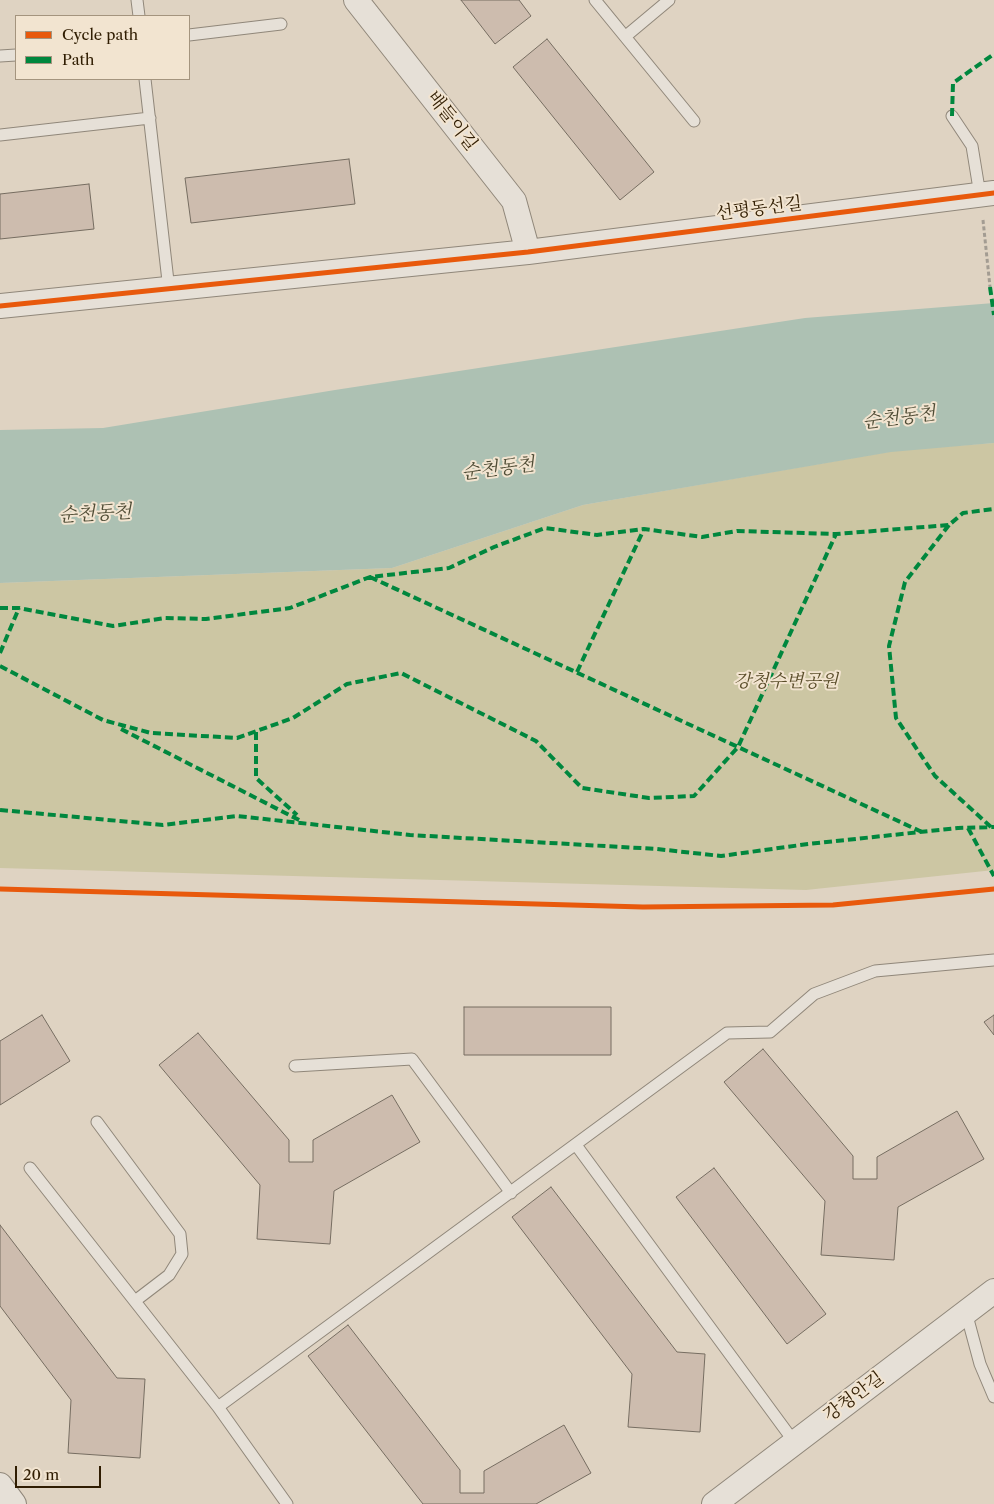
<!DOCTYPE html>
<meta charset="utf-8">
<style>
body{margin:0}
#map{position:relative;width:994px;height:1504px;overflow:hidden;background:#dfd3c2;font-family:"Libre Caslon Text",serif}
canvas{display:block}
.legend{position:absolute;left:15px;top:15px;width:175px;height:65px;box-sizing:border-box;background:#f2e4d0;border:1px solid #a4947e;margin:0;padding:6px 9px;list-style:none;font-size:15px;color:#301d02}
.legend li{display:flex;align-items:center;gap:10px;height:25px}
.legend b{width:25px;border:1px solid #a4947e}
.scale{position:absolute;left:15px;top:1466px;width:86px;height:22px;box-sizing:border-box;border:2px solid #301d02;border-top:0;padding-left:6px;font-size:15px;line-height:18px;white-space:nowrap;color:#301d02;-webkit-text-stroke:4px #f2e4d0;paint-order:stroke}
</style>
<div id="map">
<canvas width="994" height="1504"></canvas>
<ul class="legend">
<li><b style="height:6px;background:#e8590c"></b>Cycle path</li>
<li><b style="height:6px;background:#00873e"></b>Path</li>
</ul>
<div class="scale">20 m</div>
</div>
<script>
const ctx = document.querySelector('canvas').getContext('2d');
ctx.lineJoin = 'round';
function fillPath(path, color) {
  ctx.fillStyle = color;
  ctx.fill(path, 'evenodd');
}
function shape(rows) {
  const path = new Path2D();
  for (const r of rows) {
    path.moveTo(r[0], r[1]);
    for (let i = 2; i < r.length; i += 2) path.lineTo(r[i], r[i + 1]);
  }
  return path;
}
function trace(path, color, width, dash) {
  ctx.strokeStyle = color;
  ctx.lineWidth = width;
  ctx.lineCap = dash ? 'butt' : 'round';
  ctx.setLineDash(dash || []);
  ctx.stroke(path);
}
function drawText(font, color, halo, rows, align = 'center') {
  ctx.font = font + ' "Libre Caslon Text","Noto Serif KR",serif';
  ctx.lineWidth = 4;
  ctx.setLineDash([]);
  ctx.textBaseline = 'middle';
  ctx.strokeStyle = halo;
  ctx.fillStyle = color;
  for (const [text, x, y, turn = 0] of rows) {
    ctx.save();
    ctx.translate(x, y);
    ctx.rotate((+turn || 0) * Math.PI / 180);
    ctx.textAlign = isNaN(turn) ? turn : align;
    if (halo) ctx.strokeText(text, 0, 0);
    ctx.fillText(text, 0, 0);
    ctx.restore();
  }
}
fillPath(shape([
 [994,443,994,870,806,890,0,868,0,583,392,568,583,505,899,450]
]), '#ccc6a3');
fillPath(shape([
 [994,303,994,443,891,452,583,505,392,568,0,583,0,430,103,428,335,390,805,318]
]), '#adc1b3');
const building = shape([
 [461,0,519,0,531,16,495,44,461,0],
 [547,39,654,172,620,200,513,67,547,39],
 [349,159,355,204,191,223,185,178,349,159],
 [89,184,94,229,0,239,0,194,89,184],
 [464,1007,611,1007,611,1055,464,1055,464,1007],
 [42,1015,70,1061,0,1105,0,1041,42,1015],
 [994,1015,994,1035,984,1022,994,1015],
 [198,1033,289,1140,289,1162,313,1162,313,1140,392,1095,420,1142,334,1191,330,1244,257,1239,260,1185,159,1065,198,1033],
 [763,1049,853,1156,853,1179,877,1179,877,1157,957,1111,984,1159,898,1207,894,1260,821,1255,825,1201,724,1082,763,1049],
 [714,1168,826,1314,787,1344,676,1197,714,1168],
 [551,1187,677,1352,705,1354,700,1432,628,1427,632,1374,512,1217,551,1187],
 [0,1225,117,1378,145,1379,140,1458,68,1453,71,1400,0,1306,0,1225],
 [348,1325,460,1470,460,1493,484,1493,484,1471,564,1425,591,1473,536,1504,423,1504,308,1356,348,1325]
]);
fillPath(building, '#cdbcae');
trace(building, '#766d61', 1);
const service = shape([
 [137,0,139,16],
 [595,0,694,121],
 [189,35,281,24],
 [626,36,669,0],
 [0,56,16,55],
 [145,79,169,290],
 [952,116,972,146,980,195],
 [0,135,150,118],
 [295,1066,412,1059,511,1193],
 [97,1122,180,1234,182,1254,169,1275,135,1301],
 [576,1145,795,1443],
 [30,1168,218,1407],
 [966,1312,980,1364,994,1397],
 [287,1504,218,1407,727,1033,770,1032,814,994,875,971,994,960]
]);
const minor = shape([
 [356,0,514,201,528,252],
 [0,306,528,252,994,193],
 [0,1485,14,1504],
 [714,1504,994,1291]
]);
trace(service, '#90877a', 13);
trace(minor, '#90877a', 26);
trace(shape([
 [983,220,990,287]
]), '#a39c92', 3, [4, 2.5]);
trace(service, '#e6e0d7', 11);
trace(minor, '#e6e0d7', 24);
trace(shape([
 [952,116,953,83,994,54],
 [990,287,994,315],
 [949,525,905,582,889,646,896,718,935,776,991,827],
 [370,577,922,832],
 [0,608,19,608,113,626,165,618,206,619,290,608,370,577,449,568,494,547,545,528,597,535,644,529,702,537,737,531,836,534,949,525,963,513,994,509],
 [0,653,19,608],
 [0,666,103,720,151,733,237,738,293,718,347,684,401,673,536,741,582,788,649,798,694,796,738,747,836,534],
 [577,672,644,529],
 [121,729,301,821],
 [256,732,256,778,297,815],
 [0,810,163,825,237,816,410,835,657,849,721,856,808,844,958,828,994,827],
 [968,828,994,876]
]), '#00873e', 4, [8, 4]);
trace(shape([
 [0,306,528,252,994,193],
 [0,889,643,907,833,905,994,889]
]), '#e8590c', 5);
drawText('18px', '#301d02', '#f2e4d0', [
 ["배들이길",452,121,52],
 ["선평동선길",759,209,-7],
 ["강청안길",854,1397,-37]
]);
drawText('italic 18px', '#5a4d2a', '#f2e4d0', [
 ["강청수변공원",786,682]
]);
drawText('italic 19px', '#4f4c35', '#f2e4d0', [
 ["순천동천",899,418,-7],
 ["순천동천",498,469,-7],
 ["순천동천",95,514,-3]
]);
</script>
